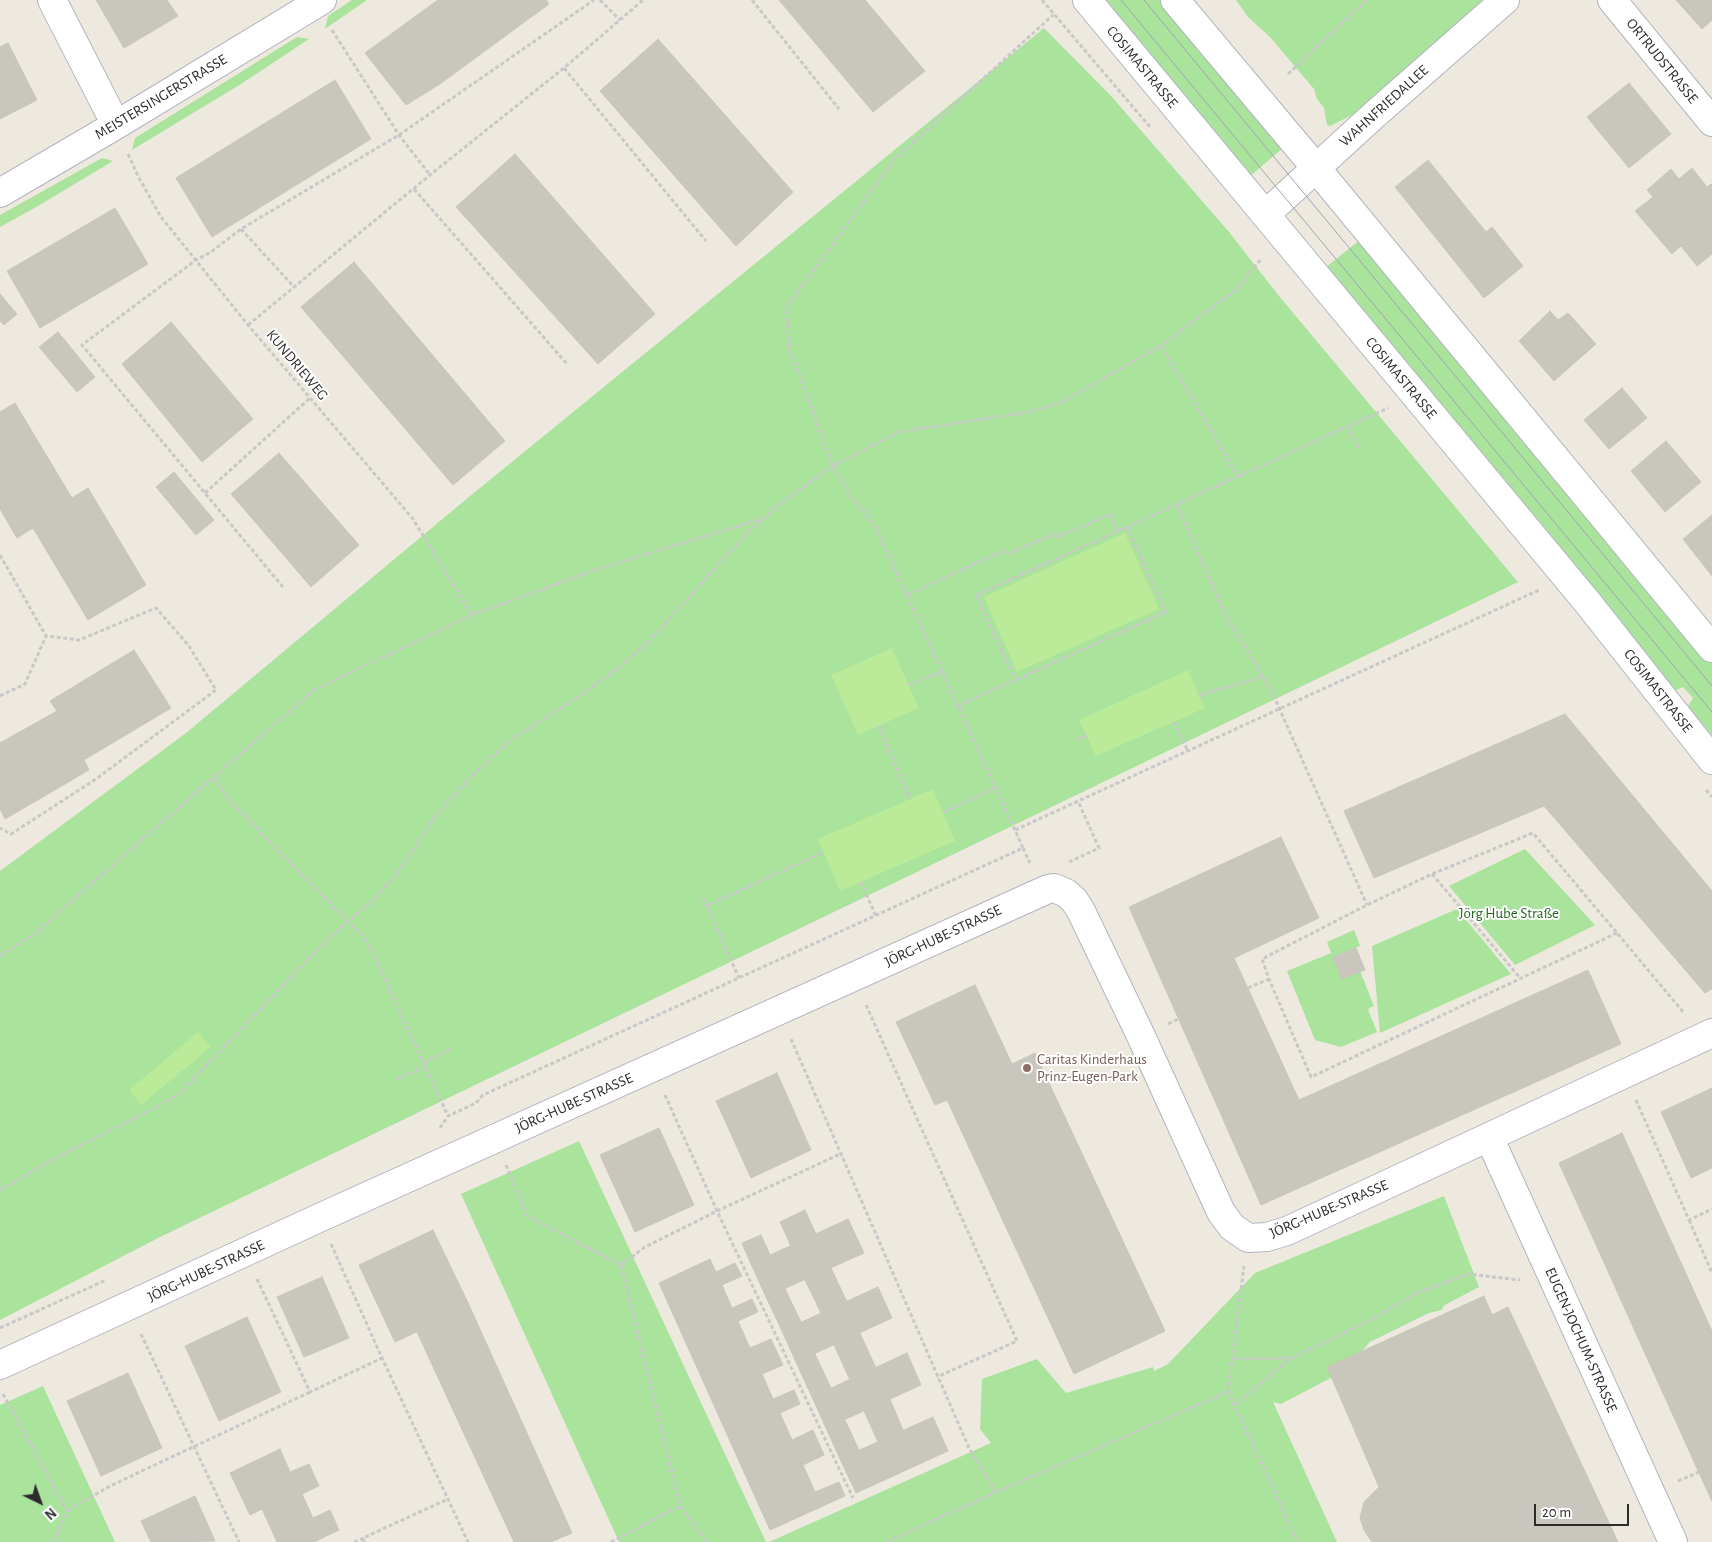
<!DOCTYPE html>
<meta charset="utf-8">
<style>
body{margin:0}
#map{position:relative;width:1712px;height:1542px;overflow:hidden;background:#eee9df;font-family:"Alegreya Sans",sans-serif}
canvas{display:block}
.north{position:absolute;left:15px;top:1477px;width:50px;height:50px;-webkit-text-stroke:4px #fff;paint-order:stroke;rotate:138deg;font-size:14px;font-weight:700;line-height:20px;text-align:center;color:#2c2c2c}
.north::after{content:'';display:block;margin:auto;width:18px;height:22px;background:#2c2c2c;clip-path:polygon(50% 0,100% 100%,50% 72%,0 100%)}
.scale{position:absolute;left:1534px;top:1504px;width:95px;height:22px;box-sizing:border-box;border:2px solid #2c2c2c;border-top:0;padding-left:6px;font-size:15px;line-height:18px;white-space:nowrap;color:#2c2c2c;-webkit-text-stroke:4px #fff;paint-order:stroke}
</style>
<div id="map">
<canvas width="1712" height="1542"></canvas>
<div class="north">N</div>
<div class="scale">20 m</div>
</div>
<script>
const ctx = document.querySelector('canvas').getContext('2d');
ctx.lineJoin = 'round';
function fillPath(path, color) {
  ctx.fillStyle = color;
  ctx.fill(path, 'evenodd');
}
function shape(rows) {
  const path = new Path2D();
  for (const r of rows) {
    path.moveTo(r[0], r[1]);
    for (let i = 2; i < r.length; i += 2) path.lineTo(r[i], r[i + 1]);
  }
  return path;
}
function trace(path, color, width, dash) {
  ctx.strokeStyle = color;
  ctx.lineWidth = width;
  ctx.lineCap = dash ? 'butt' : 'round';
  ctx.setLineDash(dash || []);
  ctx.stroke(path);
}
function drawText(font, color, halo, rows, align = 'center') {
  ctx.font = font + ' "Alegreya Sans",sans-serif';
  ctx.lineWidth = 4;
  ctx.setLineDash([]);
  ctx.textBaseline = 'middle';
  ctx.strokeStyle = halo;
  ctx.fillStyle = color;
  for (const [text, x, y, turn = 0] of rows) {
    ctx.save();
    ctx.translate(x, y);
    ctx.rotate((+turn || 0) * Math.PI / 180);
    ctx.textAlign = isNaN(turn) ? turn : align;
    if (halo) ctx.strokeText(text, 0, 0);
    ctx.fillText(text, 0, 0);
    ctx.restore();
  }
}
fillPath(shape([
 [352,0,367,0,325,29,328,16],
 [1101,0,1162,0,1284,147,1248,178],
 [1236,0,1487,0,1366,108,1330,126,1327,125,1324,108,1317,99,1314,89,1270,37,1248,17],
 [1044,28,1112,97,1229,232,1279,296,1518,582,160,1237,0,1320,0,871,186,733,464,501],
 [297,37,309,39,241,84,132,150,135,138],
 [102,158,113,161,38,206,0,227,0,215],
 [1361,239,1712,663,1712,735,1688,706,1693,698,1683,687,1674,691,1325,268],
 [1525,849,1595,925,1515,965,1449,886],
 [1457,909,1511,974,1380,1033,1372,946],
 [1354,930,1360,946,1334,957,1360,971,1374,1006,1368,1009,1377,1032,1341,1047,1315,1040,1287,971,1331,953,1327,942],
 [579,1141,766,1542,619,1542,461,1194],
 [1444,1196,1479,1287,1443,1306,1442,1310,1429,1313,1370,1342,1344,1371,1281,1404,1273,1402,1337,1542,769,1542,991,1443,980,1429,982,1379,1037,1359,1066,1393,1153,1367,1154,1371,1168,1364,1255,1273],
 [43,1386,115,1542,0,1542,0,1405]
]), '#a9e39c');
fillPath(shape([
 [1125,533,1159,609,1017,672,984,597],
 [892,648,919,708,858,735,831,675],
 [1188,670,1205,708,1096,756,1079,720],
 [933,789,955,841,840,891,818,839],
 [198,1032,211,1047,141,1105,129,1090]
]), '#bbea98');
const building = shape([
 [96,0,167,0,178,16,124,48,96,0],
 [438,0,546,0,549,4,440,84,406,105,365,53,438,0],
 [779,0,865,0,925,71,873,112,779,0],
 [1676,0,1712,0,1712,20,1702,29,1676,0],
 [658,39,793,192,736,246,600,91,658,39],
 [8,43,37,100,0,119,0,47,8,43],
 [335,80,371,139,212,237,176,178,335,80],
 [1629,83,1671,134,1629,168,1587,117,1629,83],
 [515,154,655,314,598,364,456,207,515,154],
 [1428,160,1486,232,1492,227,1523,266,1484,298,1395,187,1428,160],
 [1692,168,1707,187,1711,184,1712,185,1712,254,1697,266,1681,246,1672,254,1635,211,1653,197,1647,190,1671,169,1679,179,1692,168],
 [115,208,148,264,40,328,7,271,115,208],
 [354,262,505,441,453,485,301,307,354,262],
 [0,294,17,314,4,325,0,321,0,294],
 [1550,311,1558,320,1568,313,1596,344,1554,381,1519,341,1550,311],
 [171,322,253,419,202,462,122,364,171,322],
 [58,332,95,377,77,392,39,347,58,332],
 [1622,388,1647,418,1609,449,1584,420,1622,388],
 [15,403,72,498,88,488,146,585,88,620,33,528,17,538,0,509,0,412,15,403],
 [1666,441,1701,482,1665,512,1631,471,1666,441],
 [279,453,359,545,311,587,231,494,279,453],
 [174,472,214,520,196,535,156,487,174,472],
 [1712,515,1712,576,1683,539,1712,515],
 [134,650,171,708,84,760,89,770,5,819,0,809,0,743,57,711,50,701,134,650],
 [1565,714,1712,891,1712,989,1705,993,1544,806,1374,878,1344,811,1565,714],
 [1281,837,1319,918,1234,958,1299,1100,1588,970,1621,1044,1261,1205,1129,907,1281,837],
 [1356,948,1365,970,1342,979,1333,957,1356,948],
 [975,985,1012,1064,1035,1053,1165,1331,1074,1374,947,1100,935,1105,896,1022,975,985],
 [777,1073,811,1150,751,1178,716,1101,777,1073],
 [1712,1088,1712,1168,1691,1178,1661,1112,1712,1088],
 [659,1128,694,1205,635,1232,600,1155,659,1128],
 [1622,1133,1712,1331,1712,1456,1695,1464,1559,1163,1622,1133],
 [805,1210,816,1234,791,1246,780,1222,805,1210],
 [848,1219,864,1253,766,1297,751,1264,848,1219],
 [433,1230,470,1307,395,1342,359,1265,433,1230],
 [761,1235,770,1255,751,1264,742,1243,761,1235],
 [710,1259,716,1272,735,1263,742,1276,722,1285,732,1308,752,1299,758,1312,738,1321,750,1348,771,1339,783,1365,762,1374,773,1399,794,1390,800,1404,780,1413,792,1440,813,1430,824,1455,803,1465,815,1492,839,1482,845,1496,770,1530,659,1283,710,1259],
 [831,1268,847,1302,821,1313,805,1280,831,1268],
 [322,1277,349,1338,304,1357,277,1297,322,1277],
 [878,1287,892,1318,796,1362,782,1331,878,1287],
 [785,1289,801,1322,782,1331,766,1297,785,1289],
 [1484,1296,1492,1315,1508,1307,1618,1542,1372,1542,1364,1530,1360,1518,1364,1502,1379,1487,1327,1367,1484,1296],
 [470,1307,572,1533,551,1542,514,1542,417,1332,470,1307],
 [247,1317,281,1392,219,1421,185,1346,247,1317],
 [860,1333,876,1368,850,1380,834,1345,860,1333],
 [907,1353,921,1385,826,1428,812,1397,907,1353],
 [815,1354,831,1388,812,1397,796,1362,815,1354],
 [128,1373,162,1448,101,1476,67,1401,128,1373],
 [890,1399,903,1430,878,1442,864,1411,890,1399],
 [933,1417,948,1451,856,1493,840,1459,933,1417],
 [845,1420,859,1450,840,1459,826,1428,845,1420],
 [280,1449,290,1472,309,1464,319,1486,302,1494,313,1518,330,1510,339,1530,314,1542,277,1542,262,1509,250,1515,230,1473,280,1449],
 [1712,1456,1712,1501,1695,1464,1712,1456],
 [195,1496,215,1541,151,1542,141,1521,195,1496]
]);
fillPath(building, '#c9c6be');
trace(building, '#c9c6b8', 1);
const street = shape([
 [52,0,116,125],
 [1612,0,1712,122],
 [0,193,116,125,322,0],
 [1266,214,1373,116,1505,0],
 [1489,1137,1673,1542],
 [0,1365,319,1218,1048,889,1054,888,1066,893,1074,900,1081,911,1141,1036,1221,1212,1232,1227,1248,1238,1267,1237,1287,1231,1712,1033]
]);
const secondary = shape([
 [1087,0,1588,603,1712,760],
 [1175,0,1316,168,1712,648]
]);
trace(street, '#b2b3bf', 30);
trace(secondary, '#b2b3bf', 30);
trace(shape([
 [600,0,620,20],
 [752,0,839,109],
 [1042,0,1150,127],
 [332,30,399,135,430,175],
 [564,68,706,241],
 [1288,74,1367,0],
 [128,154,139,178,161,217,248,325,413,519,472,615],
 [414,189,567,364],
 [241,229,294,287],
 [248,325,430,175,564,68,643,0],
 [1161,346,1238,476],
 [1348,426,1359,450],
 [205,493,310,398],
 [1177,504,1225,614,1272,692,1367,905],
 [1127,527,1388,408],
 [0,555,46,636,79,640,156,608,189,646,216,690,96,779,11,834,0,828],
 [283,587,82,345,196,260,211,252,241,229,399,135,594,0],
 [907,595,1005,550,1008,554,1056,533,1058,537,1110,514,1118,531],
 [909,685,942,671],
 [0,696,25,684,46,636],
 [1199,696,1209,692,1263,677],
 [958,706,1166,612,1127,527,976,595,1015,679],
 [1174,722,1188,751],
 [879,726,910,799],
 [1078,739,1087,736],
 [213,778,234,805,363,937,371,949,448,1116],
 [1706,790,1712,797],
 [943,812,995,788],
 [1015,830,877,530,867,515,851,497,833,466,899,432,1029,412,1062,402,1161,346,1237,289,1262,258],
 [1023,848,1030,863],
 [1069,862,1099,848,1078,801],
 [1432,874,1521,979],
 [861,882,876,916],
 [703,898,739,978],
 [706,906,824,852],
 [1617,933,1311,1077,1269,979,1262,959,1367,905,1432,874,1533,833,1617,933,1684,1013],
 [0,956,34,934,314,690,472,615,589,572,761,519],
 [1248,988,1269,979],
 [866,1005,1017,1341,937,1377],
 [1168,1024,1178,1019],
 [791,1039,969,1448,996,1492],
 [423,1063,451,1049],
 [397,1079,424,1067],
 [665,1095,717,1211,853,1498],
 [1636,1100,1689,1220,1712,1209],
 [440,1128,448,1116,476,1103,483,1095,1023,848,1015,830,1539,590],
 [506,1165,527,1216,621,1265,680,1506,707,1542],
 [0,1190,54,1159,177,1096,328,939,372,901,394,878,434,819,454,795,485,763,512,739,587,691,621,666,648,642,674,614,749,531,782,502,833,466,790,350,786,308,894,160,1053,15],
 [1689,1220,1712,1273],
 [331,1244,382,1358,468,1542],
 [621,1265,645,1247,717,1211,840,1154],
 [257,1279,310,1392,382,1358],
 [0,1328,106,1280],
 [141,1334,239,1542],
 [1232,1359,1292,1358,1374,1318,1417,1293,1469,1274,1520,1280],
 [1228,1392,1244,1266],
 [3,1394,67,1511,54,1542],
 [1235,1405,1292,1358],
 [1678,1481,1699,1472],
 [67,1511,110,1486,310,1392],
 [354,1542,363,1538],
 [364,1542,363,1538,448,1499],
 [611,1542,680,1506],
 [887,1542,996,1492,1228,1392,1271,1483,1297,1542]
]), '#c8c8c8', 3, [4, 2.5]);
trace(street, '#fff', 28);
trace(secondary, '#fff', 28);
trace(shape([
 [1121,0,1712,712],
 [1144,0,1712,686]
]), '#a1a1b6', 1);
for (const [x, y, r, color] of [
 [1027,1068,5,"#8d6e63"]
]) {
  const dot = new Path2D();
  dot.arc(x, y, r, 0, 2 * Math.PI);
  ctx.fillStyle = color;
  ctx.fill(dot);
  trace(dot, '#fff', 2);
}
drawText('15px', '#2c2c2c', '#fff', [
 ["ORTRUDSTRASSE",1662,61,51],
 ["COSIMASTRASSE",1142,67,50],
 ["MEISTERSINGERSTRASSE",161,97,-31],
 ["WAHNFRIEDALLEE",1384,106,-42],
 ["KUNDRIEWEG",297,365,50],
 ["COSIMASTRASSE",1401,378,50],
 ["COSIMASTRASSE",1658,691,52],
 ["JÖRG-HUBE-STRASSE",943,936,-25],
 ["JÖRG-HUBE-STRASSE",574,1103,-24],
 ["JÖRG-HUBE-STRASSE",1329,1209,-23],
 ["JÖRG-HUBE-STRASSE",206,1271,-25],
 ["EUGEN-JOCHUM-STRASSE",1581,1340,66]
]);
drawText('15px', '#206a1b', '#fff', [
 ["Jörg Hube Straße",1509,913]
]);
drawText('15px', '#785e54', '#fff', [
 ["Caritas Kinderhaus",1037,1059],
 ["Prinz-Eugen-Park",1037,1076]
], 'left');
</script>
